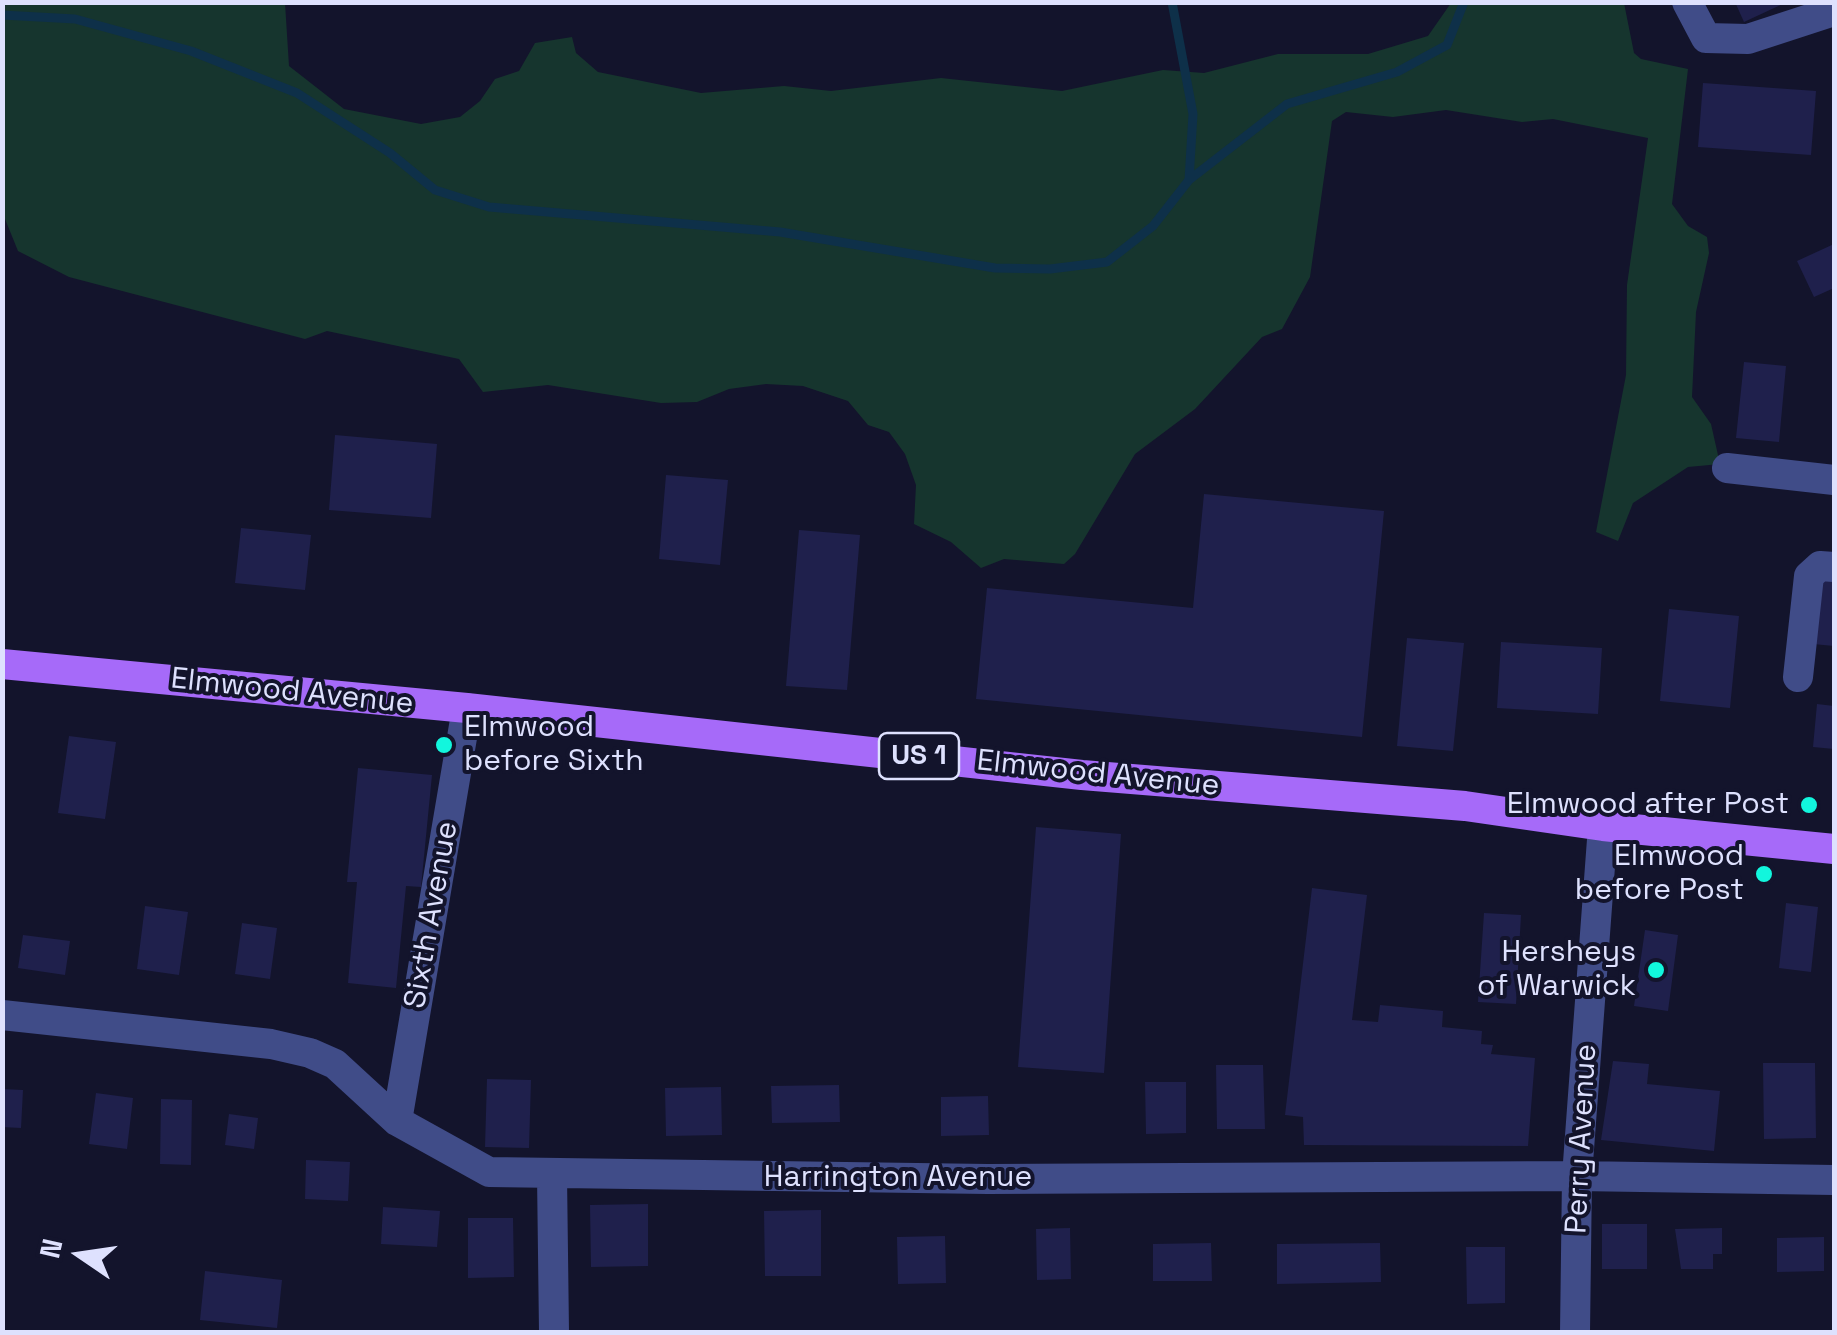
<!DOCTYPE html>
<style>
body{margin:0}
#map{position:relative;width:1837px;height:1335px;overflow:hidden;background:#13142c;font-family:"Space Grotesk",sans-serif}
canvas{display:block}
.frame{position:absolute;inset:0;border:5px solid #dee1fe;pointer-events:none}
.north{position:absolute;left:30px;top:1205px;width:100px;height:100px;-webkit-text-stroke:8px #13142c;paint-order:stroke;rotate:283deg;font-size:28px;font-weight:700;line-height:40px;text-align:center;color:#dee1fe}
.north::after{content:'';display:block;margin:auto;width:35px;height:45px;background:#dee1fe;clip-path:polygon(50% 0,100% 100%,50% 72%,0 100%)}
</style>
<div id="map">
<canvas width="1837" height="1335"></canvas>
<div class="frame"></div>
<div class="north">N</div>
</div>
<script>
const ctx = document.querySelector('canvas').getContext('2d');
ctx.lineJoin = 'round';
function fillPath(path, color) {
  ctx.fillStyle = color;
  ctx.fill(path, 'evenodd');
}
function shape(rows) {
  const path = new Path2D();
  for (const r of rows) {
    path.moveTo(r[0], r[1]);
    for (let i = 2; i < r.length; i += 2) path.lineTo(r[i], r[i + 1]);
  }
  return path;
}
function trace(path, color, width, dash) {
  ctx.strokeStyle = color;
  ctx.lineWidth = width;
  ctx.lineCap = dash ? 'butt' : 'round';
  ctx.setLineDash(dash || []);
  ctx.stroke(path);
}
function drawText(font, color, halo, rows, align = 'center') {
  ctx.font = font + ' "Space Grotesk",sans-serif';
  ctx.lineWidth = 8;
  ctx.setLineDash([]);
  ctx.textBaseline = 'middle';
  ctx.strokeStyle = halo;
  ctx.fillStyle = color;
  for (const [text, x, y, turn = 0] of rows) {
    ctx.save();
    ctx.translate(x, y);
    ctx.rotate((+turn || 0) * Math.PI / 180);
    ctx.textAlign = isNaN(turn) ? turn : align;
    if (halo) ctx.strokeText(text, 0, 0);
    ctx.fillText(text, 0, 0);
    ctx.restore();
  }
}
fillPath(shape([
 [3,3,285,3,289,66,344,109,421,124,460,117,480,101,495,79,519,71,535,43,572,37,576,53,598,72,701,93,784,86,831,91,941,78,1062,91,1163,70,1204,73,1278,54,1368,54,1428,36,1451,3,1624,3,1634,53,1641,59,1688,69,1672,204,1688,226,1707,237,1709,253,1696,312,1692,397,1711,424,1720,464,1688,467,1633,503,1618,541,1596,532,1626,375,1627,285,1648,138,1553,119,1522,122,1446,110,1393,117,1346,112,1332,121,1310,277,1282,329,1262,337,1195,409,1135,454,1075,554,1064,564,1004,559,981,568,951,542,914,524,916,485,905,454,889,432,868,425,848,401,803,386,766,384,729,389,697,402,661,403,548,385,483,392,459,359,327,331,305,339,69,277,18,251,3,214]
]), '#16352e');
trace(shape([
 [1172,2,1193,114,1189,180],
 [2,15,75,19,191,51,297,93,390,153,435,190,489,207,780,232,995,268,1050,269,1107,262,1153,226,1189,180,1287,104,1397,72,1447,45,1464,2]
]), '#0e3049', 9);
fillPath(shape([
 [1735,2,1787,2,1744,22],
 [1703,83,1816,91,1811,155,1698,147],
 [1834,244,1834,288,1814,297,1797,261],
 [1744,362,1786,366,1779,442,1736,438],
 [335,435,437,444,431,518,329,510],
 [666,475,728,480,720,565,659,559],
 [1204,494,1384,511,1362,737,976,699,987,588,1193,608],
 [241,528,311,535,305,590,235,583],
 [799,530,860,535,847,690,786,686],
 [1820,577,1834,578,1834,646,1813,644],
 [1669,609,1739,616,1730,708,1660,701],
 [1407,638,1464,643,1453,751,1397,746],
 [1501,642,1602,648,1598,714,1497,708],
 [1817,704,1834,706,1834,749,1813,747],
 [69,736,116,742,105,819,58,813],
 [358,768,432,775,421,887,406,886,396,988,348,983,357,882,347,882],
 [1036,827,1121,834,1104,1073,1018,1067],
 [1312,888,1367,895,1352,1020,1378,1022,1380,1005,1443,1011,1442,1027,1482,1031,1481,1044,1493,1045,1491,1054,1535,1058,1528,1146,1304,1145,1303,1117,1285,1115],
 [1786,903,1818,907,1811,972,1779,968],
 [145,906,188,912,179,975,137,969],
 [1484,913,1521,915,1516,1004,1478,1002],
 [242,923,277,928,270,979,235,974],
 [1645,930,1678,935,1668,1011,1634,1006],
 [23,935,70,941,65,975,18,968],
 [1613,1061,1649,1064,1647,1084,1720,1091,1714,1151,1601,1140],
 [1763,1063,1815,1063,1816,1138,1764,1139],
 [1216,1065,1263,1065,1265,1129,1217,1129],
 [487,1079,531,1080,529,1148,485,1147],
 [1145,1082,1186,1082,1186,1133,1146,1134],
 [839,1085,840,1122,772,1123,771,1086],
 [721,1087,722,1135,666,1136,665,1088],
 [2,1089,23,1090,21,1128,2,1127],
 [96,1093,133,1098,127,1149,89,1144],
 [988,1096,989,1135,941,1136,941,1097],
 [161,1099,192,1100,191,1165,160,1164],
 [229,1114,258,1118,254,1149,225,1145],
 [306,1160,350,1162,348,1201,305,1199],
 [648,1204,648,1266,591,1267,590,1205],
 [383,1207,440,1211,437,1247,381,1244],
 [821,1210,821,1276,765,1276,764,1211],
 [468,1218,513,1218,514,1277,468,1278],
 [1602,1224,1647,1224,1647,1269,1602,1269],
 [1070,1228,1071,1279,1037,1280,1036,1229],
 [1722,1228,1722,1254,1713,1254,1713,1269,1681,1269,1675,1229],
 [945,1236,946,1283,898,1284,897,1237],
 [1824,1237,1824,1271,1777,1272,1777,1238],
 [1211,1243,1212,1281,1153,1281,1153,1244],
 [1380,1243,1381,1282,1277,1284,1277,1244],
 [1466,1247,1505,1247,1505,1303,1467,1304],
 [205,1271,282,1280,277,1328,200,1320]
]), '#1f204c');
trace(shape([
 [1687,2,1706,38,1748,39,1834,11],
 [1727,468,1834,480],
 [1798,677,1809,576,1820,566,1834,567],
 [2,1015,271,1044,310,1053,335,1064,397,1121,489,1172,988,1179,1577,1176,1834,1180],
 [397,1121,467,708],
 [552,1175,554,1332],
 [1575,1332,1577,1176,1603,826]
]), '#404c88', 30);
trace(shape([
 [2,664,467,708,1082,775,1465,806,1603,826,1834,849]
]), '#a66af9', 30);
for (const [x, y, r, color] of [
 [444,745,10,"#12f6dd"],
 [1809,805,10,"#12f6dd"],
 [1764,874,10,"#12f6dd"],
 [1656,970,10,"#12f6dd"]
]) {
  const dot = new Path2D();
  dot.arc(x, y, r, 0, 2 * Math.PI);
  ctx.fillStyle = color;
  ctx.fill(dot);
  trace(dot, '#13142c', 4);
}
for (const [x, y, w] of [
 [919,756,80]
]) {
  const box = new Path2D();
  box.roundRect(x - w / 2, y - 23, w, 46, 8);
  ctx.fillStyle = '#13142c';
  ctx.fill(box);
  trace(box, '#dee1fe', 2.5);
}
drawText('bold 28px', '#dee1fe', null, [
 ["US 1",919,756]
]);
drawText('30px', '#dee1fe', '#13142c', [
 ["Elmwood Avenue",292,692,6],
 ["Elmwood Avenue",1098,774,6],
 ["Sixth Avenue",432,915,-80],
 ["Perry Avenue",1582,1139,-87],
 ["Harrington Avenue",898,1178]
]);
drawText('30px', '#dee1fe', '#13142c', [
 ["Elmwood",464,728,"left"],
 ["before Sixth",464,762,"left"],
 ["Elmwood after Post",1789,805],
 ["Elmwood",1744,857],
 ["before Post",1744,891],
 ["Hersheys",1636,953],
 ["of Warwick",1636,987]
], 'right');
</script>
